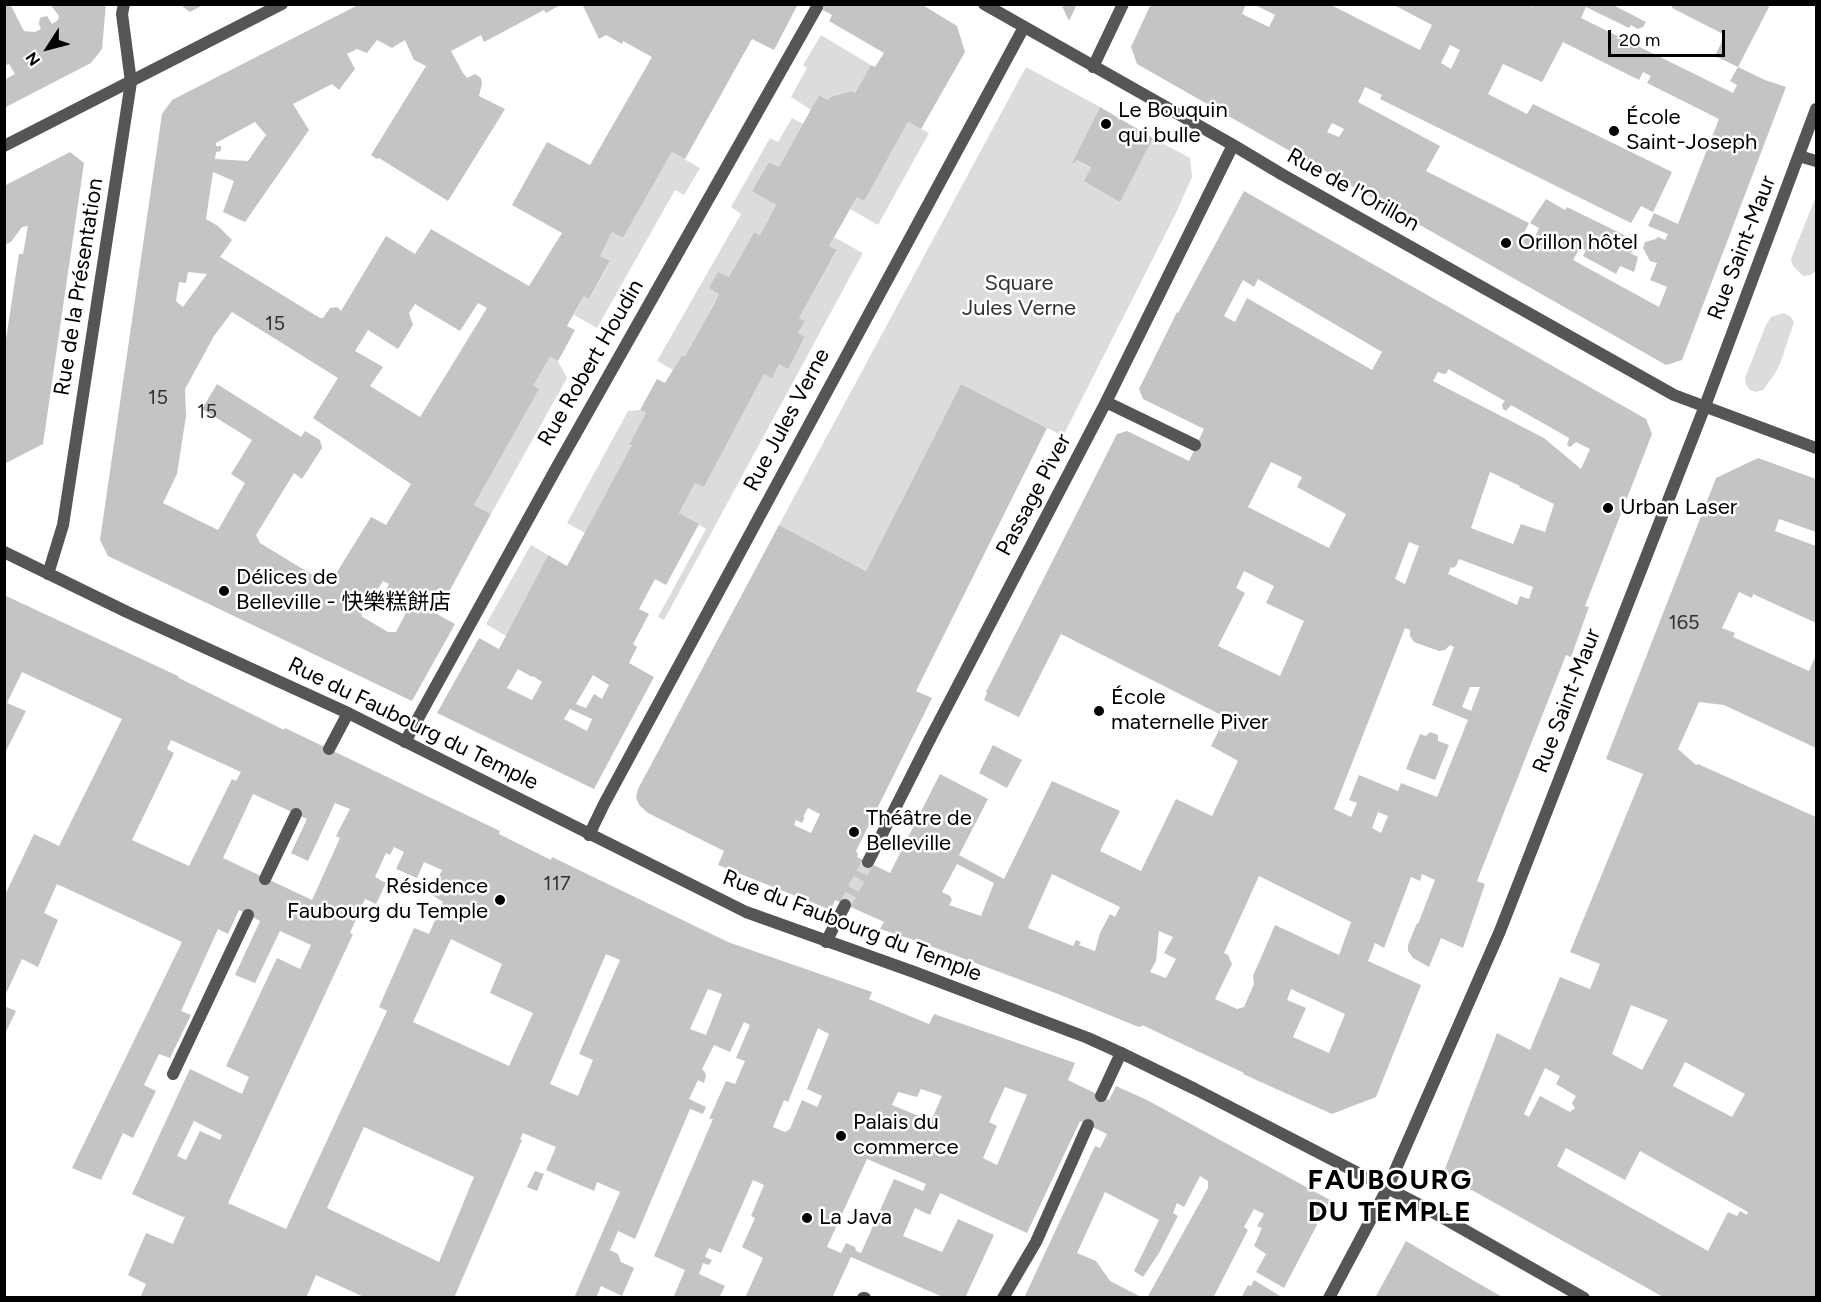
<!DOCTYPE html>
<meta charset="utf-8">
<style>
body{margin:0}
#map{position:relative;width:1821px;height:1302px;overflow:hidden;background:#fff;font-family:Figtree,sans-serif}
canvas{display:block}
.frame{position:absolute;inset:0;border:6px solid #000;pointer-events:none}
.north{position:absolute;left:18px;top:18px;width:60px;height:60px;-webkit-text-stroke:4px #fff;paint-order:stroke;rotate:234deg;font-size:16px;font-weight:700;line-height:24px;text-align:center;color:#000}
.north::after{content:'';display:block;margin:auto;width:21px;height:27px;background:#000;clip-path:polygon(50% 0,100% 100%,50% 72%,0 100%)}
.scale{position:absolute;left:1608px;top:30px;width:117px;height:27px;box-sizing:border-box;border:3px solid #000;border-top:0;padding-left:8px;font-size:18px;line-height:21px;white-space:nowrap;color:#000;-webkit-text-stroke:4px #fff;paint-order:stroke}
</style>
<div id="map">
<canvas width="1821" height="1302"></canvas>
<div class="frame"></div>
<div class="north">N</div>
<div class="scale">20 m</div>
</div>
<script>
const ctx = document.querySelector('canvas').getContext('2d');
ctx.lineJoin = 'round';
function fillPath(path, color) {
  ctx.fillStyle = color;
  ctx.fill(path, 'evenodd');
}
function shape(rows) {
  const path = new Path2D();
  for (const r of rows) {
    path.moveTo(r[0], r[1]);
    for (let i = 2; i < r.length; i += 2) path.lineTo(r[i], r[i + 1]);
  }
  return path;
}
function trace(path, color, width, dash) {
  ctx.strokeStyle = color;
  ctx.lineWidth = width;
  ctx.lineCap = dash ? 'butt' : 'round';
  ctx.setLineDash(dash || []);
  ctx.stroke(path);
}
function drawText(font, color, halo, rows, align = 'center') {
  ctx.font = font + ' Figtree,"Noto Sans SC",sans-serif';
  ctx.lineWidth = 5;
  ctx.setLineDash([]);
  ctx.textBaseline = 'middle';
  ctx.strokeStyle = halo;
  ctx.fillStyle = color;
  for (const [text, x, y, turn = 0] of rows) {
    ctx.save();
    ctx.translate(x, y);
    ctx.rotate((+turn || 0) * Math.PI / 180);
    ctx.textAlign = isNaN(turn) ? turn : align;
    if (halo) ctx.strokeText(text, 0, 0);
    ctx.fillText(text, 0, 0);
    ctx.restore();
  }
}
fillPath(shape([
 [821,35,871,65,855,93,852,91,830,97,828,100,819,95,811,110,791,97,807,68,803,65],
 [1026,67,1100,107,1072,163,1074,164,1077,160,1093,170,1120,201,1153,138,1190,158,1192,177,1175,215,1063,436,961,384,866,571,779,525],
 [792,118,803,124,779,167,769,162,753,191,776,205,760,235,754,232,729,277,718,272,719,294,685,356,682,355,673,370,657,361,741,214,731,207,770,138,778,142],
 [908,122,929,133,878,225,850,209,857,197,864,200],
 [672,152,700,168,684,195,675,190,597,328,574,315,584,296,590,298,610,262,600,256,612,232,623,238],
 [1816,196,1816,270,1811,275,1803,276,1793,266,1791,259],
 [834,237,863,253,664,620,658,617,706,529,679,513,695,483,704,487,764,374,772,377,779,364,788,368,805,338,798,333,805,321,799,318,837,251,829,246],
 [1783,313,1790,316,1794,322,1781,361,1776,372,1763,390,1756,392,1750,390,1746,385,1745,378,1766,325,1771,317],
 [550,357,558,361,567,378,491,514,474,505,538,390,533,386],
 [640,410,646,413,630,445,632,446,585,533,567,523,628,411],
 [531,545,548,555,506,636,486,624]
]), '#dcdcdc');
fillPath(shape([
 [4,4,10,4,24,31,35,32,41,29,39,24,40,18,47,16,52,24,58,20,59,16,50,4,106,4,102,49,91,63,4,108,4,80,15,74,9,64,4,66],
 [179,4,205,4,190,12],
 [360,4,562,4,546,13,544,10,484,42,481,35,451,51,463,73,467,78,475,74,481,78,482,83,479,96,505,109,448,201,379,158,377,159,371,155,426,66,414,60,405,40,392,48,377,40,367,53,357,49,347,54,355,69,339,90,332,84,293,104,309,130,245,222,223,212,234,181,213,172,206,219,218,226,232,240,220,257,320,318,323,318,330,308,337,307,341,311,386,236,415,254,431,229,529,286,562,233,512,205,547,142,590,165,652,57,623,41,622,44,606,35,599,39,582,4,798,4,774,50,752,39,685,159,672,152,623,238,612,232,600,256,610,261,589,299,584,296,567,326,575,330,558,361,550,357,533,386,539,389,474,505,491,514,437,614,455,624,412,701,108,556,100,540,162,114,172,100],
 [255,122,266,135,248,161,215,159,216,152,221,151,221,146,216,146,216,143],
 [188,272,207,274,183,307,176,301,179,282,186,283],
 [478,303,487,308,420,417,370,386,383,367,355,351,368,330,398,349,413,325,409,313,415,304,460,331],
 [232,312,338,378,313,418,411,484,386,525,371,517,329,585,260,543,256,535,294,473,302,479,322,448,320,440,305,431,301,437,217,384,202,409,252,440,231,474,245,483,218,530,163,503,177,474,186,416,185,389,214,336],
 [383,581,389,584,385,592,409,607,396,632,388,632,361,616],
 [812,4,921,4,957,26,965,52,921,129,908,122,864,201,857,197,829,246,837,250,799,318,805,321,798,333,805,337,788,369,779,364,772,378,764,374,704,487,695,483,679,513,699,524,666,585,655,579,639,609,649,614,633,644,637,647,629,663,654,677,594,789,437,713,479,638,499,649,548,555,567,566,632,445,629,445,646,413,640,410,657,379,665,383,682,355,685,356,715,302,719,294,709,288,718,272,729,277,754,232,760,235,776,205,752,191,769,162,779,167,819,95,828,100,830,97,852,91,855,93,871,65,875,67,884,53,829,21,832,15],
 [518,669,532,677,533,676,542,682,532,700,507,688],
 [593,675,609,685,602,699,594,694,586,708,576,704],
 [570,709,592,719,587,731,564,719],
 [1061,4,1077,4,1069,21],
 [1151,4,1246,4,1242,14,1269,27,1275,15,1253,4,1329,4,1420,50,1432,25,1392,4,1527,4,1532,7,1534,4,1611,4,1646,22,1643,27,1638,29,1631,25,1629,28,1586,7,1581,18,1733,93,1737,85,1730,81,1738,67,1765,80,1786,87,1682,360,1666,365,1137,64,1131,47],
 [1563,42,1639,80,1643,72,1651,76,1647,83,1719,119,1678,224,1654,213,1648,226,1668,234,1665,240,1658,237,1656,239,1645,242,1643,248,1650,261,1657,263,1650,280,1667,287,1659,307,1573,260,1580,248,1586,250,1583,256,1616,274,1620,266,1634,272,1638,257,1630,253,1632,252,1626,236,1567,207,1565,210,1546,199,1530,223,1539,228,1534,239,1524,233,1529,223,1426,171,1440,146,1358,102,1365,87,1382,95,1380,99,1631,223,1641,206,1653,212,1672,172,1533,104,1527,114,1488,94,1503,64,1542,82],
 [1450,45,1460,50,1451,69,1441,63],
 [1332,123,1344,129,1339,137,1327,132],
 [1673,4,1769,4,1770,5,1738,67,1715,56,1725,35,1672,8],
 [1100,107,1153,138,1120,202,1084,181,1091,168,1077,160,1074,164,1072,163],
 [70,152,84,163,43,444,4,464,4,338,6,339,19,254,23,254,28,226,22,227,11,242,4,245,4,186],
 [1244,191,1646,419,1652,434,1585,606,1589,607,1571,657,1566,655,1477,881,1485,884,1463,948,1441,938,1429,967,1413,958,1408,951,1408,945,1417,923,1418,924,1435,880,1422,874,1420,881,1411,877,1384,948,1375,943,1368,961,1421,985,1376,1097,1332,1114,1243,1074,1244,1073,1142,1025,1141,1027,1136,1026,1058,994,914,940,880,929,884,922,882,921,835,900,831,910,718,865,724,851,648,813,640,806,636,798,638,789,779,525,866,571,961,384,1047,428,916,691,932,698,858,847,856,851,858,854,857,857,890,873,940,774,988,799,959,855,1004,879,1052,781,1120,811,1100,851,1141,871,1176,799,1212,816,1238,761,1211,746,1221,726,1230,730,1235,722,1061,634,1019,717,984,700,987,693,986,692,1117,434,1127,431,1189,461,1204,429,1143,399,1139,389,1177,312,1178,313],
 [1258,279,1382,352,1372,370,1247,298,1235,322,1224,316,1243,280,1254,287],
 [1448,369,1505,401,1502,404,1503,409,1506,411,1511,405,1569,438,1567,445,1570,447,1576,442,1590,449,1581,469,1544,438,1433,381,1438,372,1443,374,1447,373],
 [1271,462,1302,477,1297,487,1346,514,1329,548,1248,507],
 [1490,472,1520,486,1519,487,1554,504,1545,532,1521,524,1513,544,1471,528],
 [1409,542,1419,546,1405,584,1395,579],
 [1459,559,1533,587,1529,599,1520,596,1517,605,1448,574,1451,567,1453,568,1456,566],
 [1244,571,1274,586,1266,603,1304,621,1280,676,1218,646,1245,593,1236,588],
 [1405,628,1410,630,1410,636,1414,642,1439,651,1445,650,1450,645,1454,647,1432,705,1468,720,1437,797,1401,783,1398,791,1359,775,1349,800,1357,803,1351,817,1334,809],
 [1470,687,1480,687,1471,711,1462,707],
 [808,808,820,814,811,833,794,825,796,820,802,823,805,817,803,817],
 [1378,812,1388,816,1381,833,1372,828],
 [957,864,994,883,981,916,949,905,952,900,950,896,942,892],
 [1052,874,1120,907,1115,917,1110,914,1100,933,1095,951,1079,945,1081,942,1076,940,1073,946,1028,928],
 [1259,876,1351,922,1339,955,1275,925,1253,976,1254,984,1244,1007,1237,1009,1215,999,1232,964,1228,955,1224,953],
 [1159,931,1173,937,1164,953,1176,959,1166,978,1150,972,1156,961],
 [1291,989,1345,1014,1329,1053,1293,1037,1306,1008,1287,1000],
 [1758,458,1816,479,1816,532,1779,519,1775,531,1816,546,1816,623,1753,594,1752,598,1739,592,1722,628,1735,633,1733,637,1809,671,1816,655,1816,748,1724,705,1699,702,1678,749,1696,765,1698,764,1816,817,1816,1298,1665,1298,1443,1174,1497,1033,1530,1050,1560,977,1590,989,1600,964,1570,952,1643,774,1606,759,1716,478],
 [1631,1005,1668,1020,1642,1070,1612,1054],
 [1685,1062,1745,1094,1732,1117,1673,1086],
 [1545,1068,1560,1076,1556,1084,1576,1096,1572,1103,1575,1108,1570,1112,1540,1096,1529,1117,1524,1114],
 [1566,1148,1625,1180,1640,1151,1748,1212,1747,1215,1740,1211,1737,1216,1728,1212,1708,1251,1557,1166],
 [4,595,178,676,179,678,284,730,285,728,500,831,499,834,551,860,552,857,728,942,869,991,872,992,869,999,929,1024,934,1014,1075,1063,1068,1080,1109,1100,1116,1086,1147,1100,1330,1200,1284,1288,1256,1272,1266,1254,1254,1246,1262,1228,1257,1226,1264,1214,1254,1209,1244,1227,1248,1230,1213,1298,1147,1298,1208,1188,1208,1181,1200,1176,1184,1207,1177,1203,1173,1213,1178,1216,1159,1253,1143,1277,1134,1271,1159,1220,1105,1192,1077,1253,1096,1261,1110,1281,1143,1298,1024,1298,1095,1146,1100,1148,1107,1134,1080,1121,1027,1233,940,1193,930,1215,915,1208,903,1236,942,1252,958,1219,994,1235,965,1298,945,1298,851,1257,832,1298,745,1298,763,1258,742,1247,755,1218,751,1216,764,1185,753,1180,721,1253,709,1248,705,1257,712,1260,709,1265,703,1263,699,1274,725,1286,719,1298,673,1298,685,1270,654,1256,713,1119,709,1119,726,1081,735,1084,745,1061,736,1058,750,1025,744,1022,730,1052,714,1045,702,1069,705,1072,706,1076,704,1083,698,1080,689,1099,706,1107,703,1114,690,1109,635,1239,618,1231,610,1250,618,1254,621,1262,634,1268,622,1296,601,1286,596,1298,574,1298,620,1192,597,1182,594,1191,546,1170,556,1147,523,1133,520,1139,522,1140,454,1298,366,1298,316,1275,306,1298,140,1298,146,1284,128,1275,146,1233,173,1244,185,1216,183,1217,132,1194,190,1069,242,1094,249,1077,226,1066,277,958,300,969,311,945,280,931,255,983,235,975,260,921,239,910,228,934,218,929,181,1011,191,1015,170,1058,159,1054,144,1085,156,1091,133,1138,123,1133,101,1180,72,1168,182,942,57,884,44,913,58,920,38,967,22,959,4,998,4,897,34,834,59,846,122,719,22,672,7,703,26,711,4,755],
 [171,740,241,772,236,781,232,779,189,866,132,840,174,753,167,749],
 [253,794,307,819,291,853,308,861,335,803,350,809,336,836,340,838,312,900,223,858],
 [394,847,404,852,396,869,417,878,424,862,442,870,431,893,432,895,443,902,429,934,414,928,379,1007,387,1011,286,1229,228,1203,353,934,350,933,365,899,376,904,386,883,375,877,386,853,390,855],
 [451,939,502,964,490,993,533,1013,509,1066,413,1022],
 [606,954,620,960,579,1054,593,1060,578,1096,550,1084],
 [708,989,722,994,706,1035,690,1029],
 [818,1028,829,1034,807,1089,822,1096,817,1107,802,1100,790,1129,785,1132,773,1127,784,1100,788,1102],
 [1005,1087,1027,1095,997,1165,983,1158,997,1126,989,1122],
 [921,1089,942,1096,931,1121,892,1105,898,1092,917,1097],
 [194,1121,222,1135,220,1140,200,1131,186,1160,177,1156],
 [364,1127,474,1177,439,1262,327,1208],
 [867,1159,926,1184,923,1191,894,1179,861,1253,856,1251,855,1247,846,1243,841,1253,827,1247],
 [1430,732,1438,735,1438,741,1449,745,1435,780,1406,769,1420,734,1426,736],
 [993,745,1022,760,1007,788,979,773],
 [4,1006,16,1011,4,1036],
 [535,1171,544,1174,537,1191,527,1187],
 [1406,1241,1464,1275,1504,1298,1375,1298],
 [1254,1280,1280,1296,1279,1298,1241,1298,1248,1285,1251,1286]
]), '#c4c4c4');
trace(shape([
 [845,905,868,862]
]), '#d9d9d9', 12, [12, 6]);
trace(shape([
 [329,749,348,713],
 [265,879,296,814],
 [173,1074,248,915],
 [1101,1096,1121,1053],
 [863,1298,865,1298],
 [1003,1298,1036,1242,1088,1125]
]), '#555', 12);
trace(shape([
 [124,4,122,14,131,82],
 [868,862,930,739],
 [826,942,845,905]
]), '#555', 12);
trace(shape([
 [984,4,1233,145,1283,175,1674,395,1816,448],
 [1093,67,1123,4],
 [4,146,282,4],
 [1799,156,1816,161],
 [1106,402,1195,445],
 [48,574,63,525,131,82],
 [930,739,1106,402,1233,145],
 [405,742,558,465,817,7],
 [589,835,604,804,1024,27],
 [1329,1298,1387,1189,1500,931,1705,406,1816,109]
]), '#555', 12);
trace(shape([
 [4,552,127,612,348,713,746,912,914,972,1088,1038,1121,1053,1195,1089,1424,1207,1584,1298]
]), '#555', 12);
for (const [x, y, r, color] of [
 [1106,124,6,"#000"],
 [1614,131,6,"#000"],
 [1506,243,6,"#000"],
 [1608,508,6,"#000"],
 [224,591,6,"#000"],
 [1099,711,6,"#000"],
 [854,832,6,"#000"],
 [500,900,6,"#000"],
 [841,1136,6,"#000"],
 [807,1218,6,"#000"]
]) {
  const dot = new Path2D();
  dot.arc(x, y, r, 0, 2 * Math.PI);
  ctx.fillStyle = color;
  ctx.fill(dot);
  trace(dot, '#fff', 2);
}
drawText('20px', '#313131', null, [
 ["15",275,324],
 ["15",158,398],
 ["15",207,412],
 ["165",1684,623],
 ["117",557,884]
]);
drawText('22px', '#000', '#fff', [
 ["Le Bouquin",1118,111],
 ["qui bulle",1118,136],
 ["École",1626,118],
 ["Saint-Joseph",1626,143],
 ["Orillon hôtel",1518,243],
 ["Urban Laser",1620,508],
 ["Délices de",236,578],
 ["Belleville - 快樂糕餅店",236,603],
 ["École",1111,698],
 ["maternelle Piver",1111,723],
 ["Théâtre de",866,819],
 ["Belleville",866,844],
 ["Résidence",488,887,"right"],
 ["Faubourg du Temple",488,912,"right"],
 ["Palais du",853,1123],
 ["commerce",853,1148],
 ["La Java",819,1218]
], 'left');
drawText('22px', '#000', '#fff', [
 ["Rue de l'Orillon",1353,190,29],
 ["Rue Saint-Maur",1742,248,-69],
 ["Rue de la Présentation",79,287,-81],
 ["Rue Robert Houdin",591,363,-60],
 ["Rue Jules Verne",787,420,-62],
 ["Passage Piver",1034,495,-62],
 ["Rue Saint-Maur",1567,701,-69],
 ["Rue du Faubourg du Temple",413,724,26],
 ["Rue du Faubourg du Temple",852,926,21]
]);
drawText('22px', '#333', '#fff', [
 ["Square",1019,284],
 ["Jules Verne",1019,309]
]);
ctx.letterSpacing = '1.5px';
drawText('bold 28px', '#000', '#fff', [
 ["FAUBOURG",1390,1181],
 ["DU TEMPLE",1390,1213]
]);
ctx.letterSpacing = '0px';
</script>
